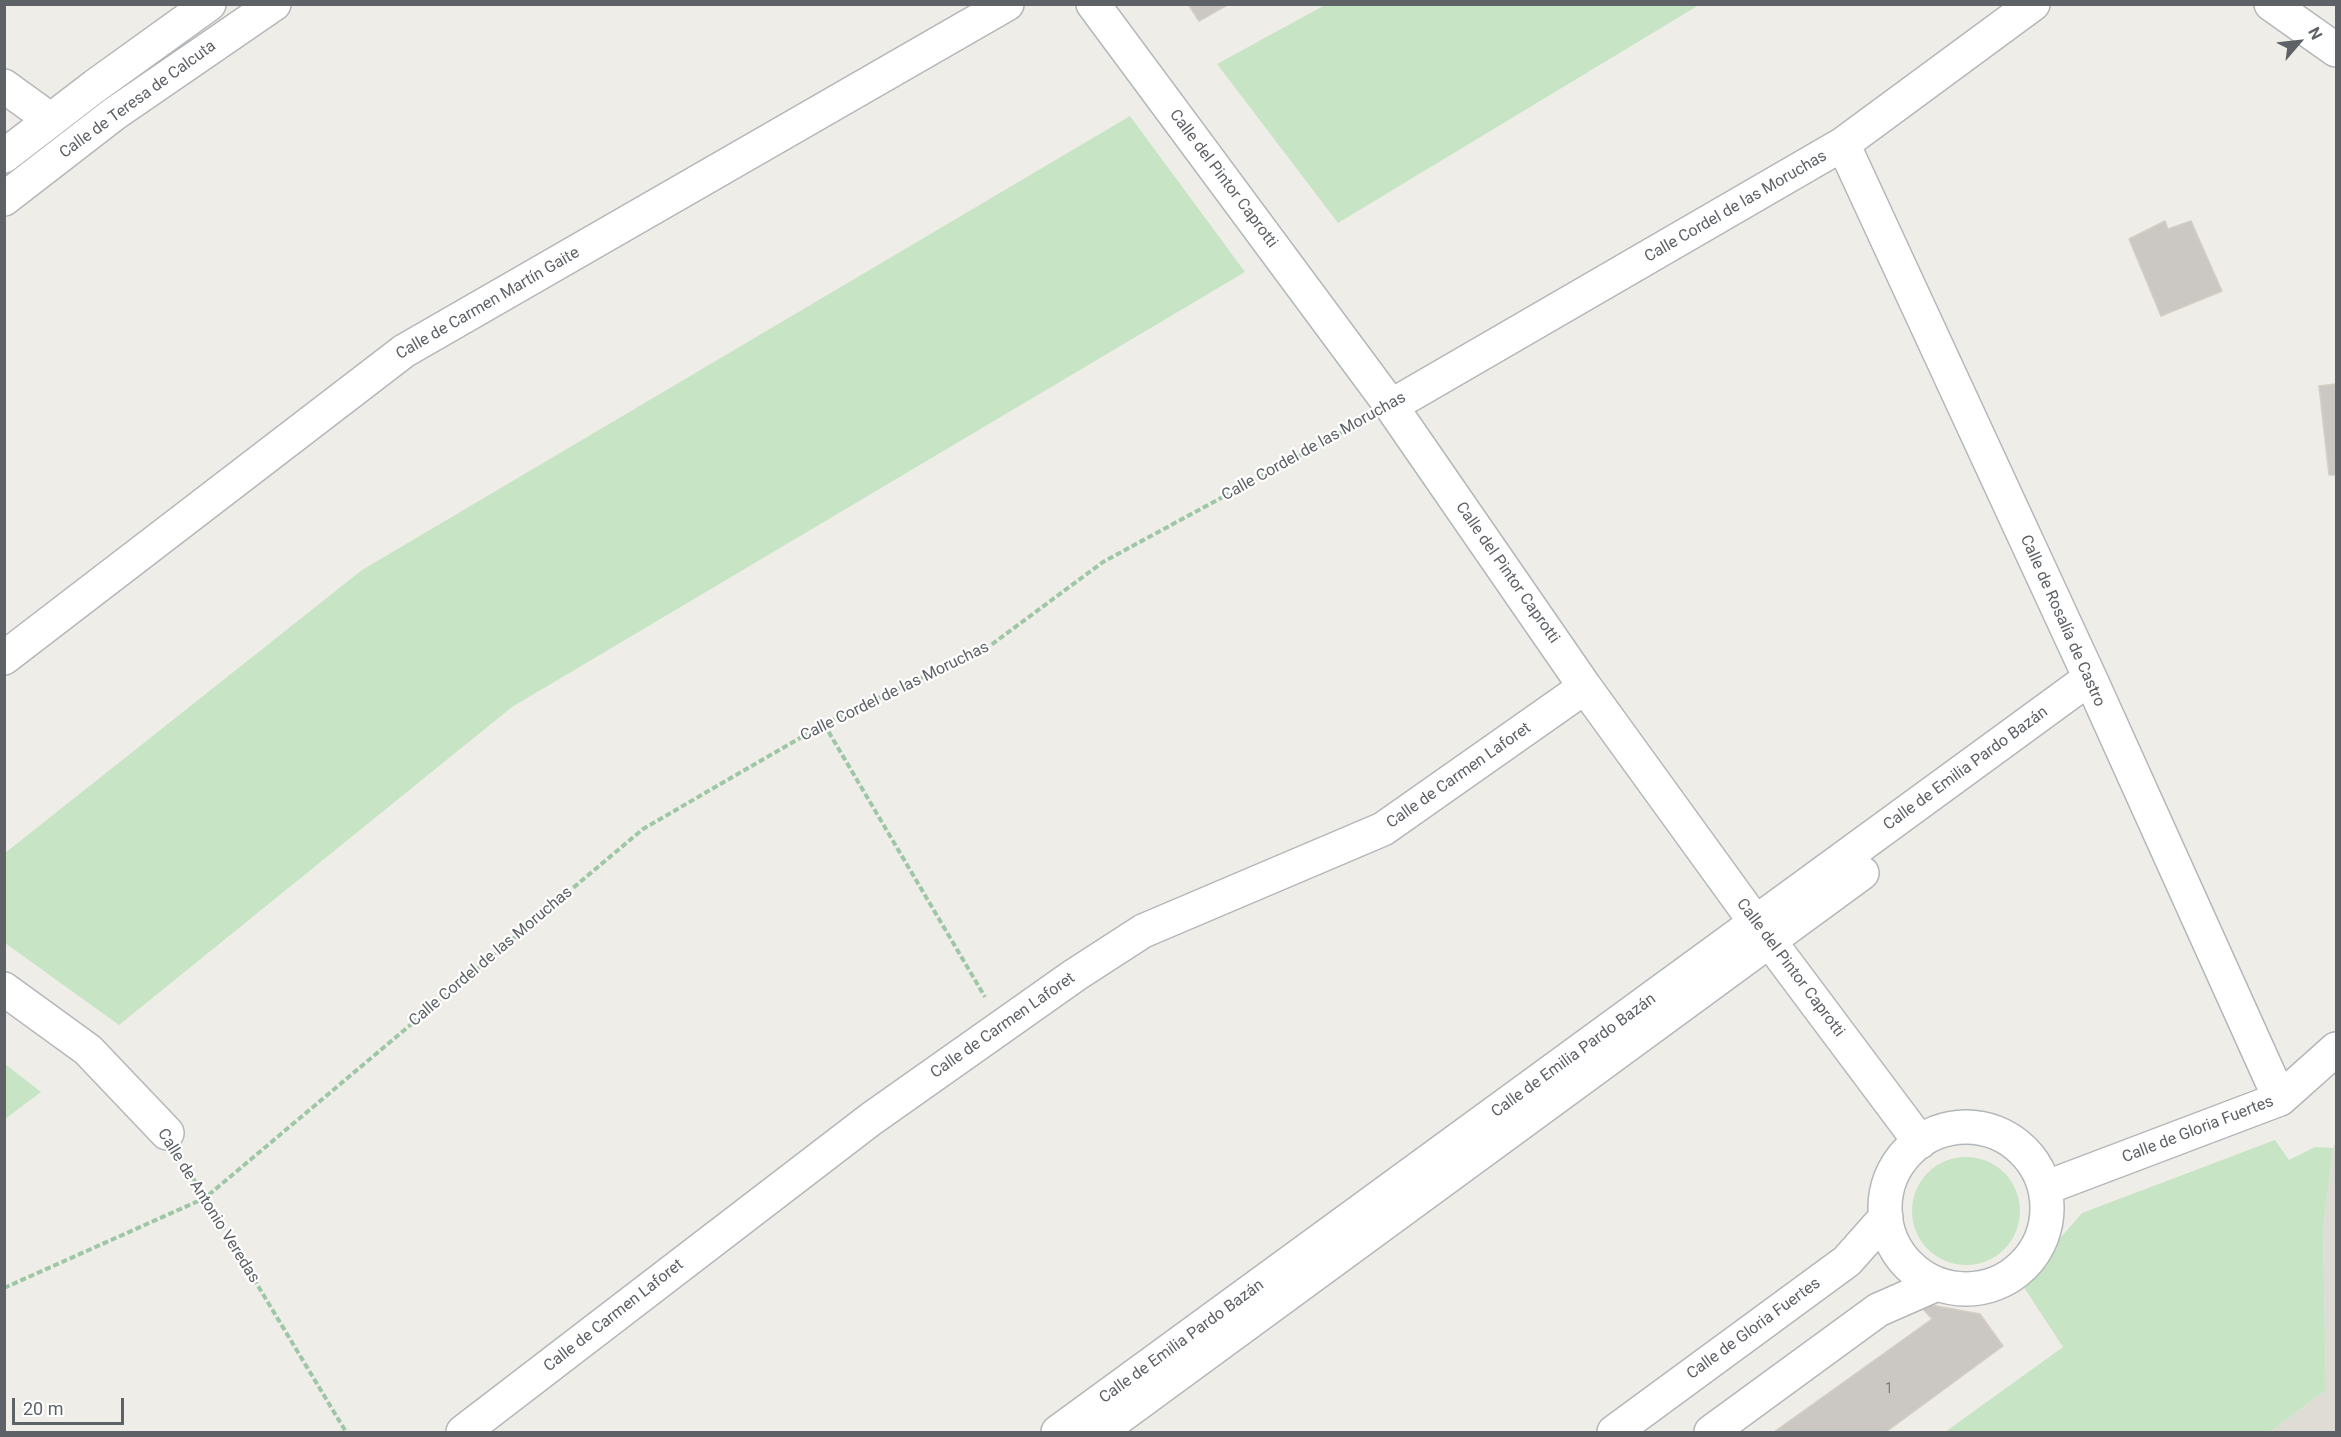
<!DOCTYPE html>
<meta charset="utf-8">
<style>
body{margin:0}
#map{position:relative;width:2341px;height:1437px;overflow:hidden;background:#efede7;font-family:Roboto,sans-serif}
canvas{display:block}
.frame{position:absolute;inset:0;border:6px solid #5e6266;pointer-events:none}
.north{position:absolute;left:2269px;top:12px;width:60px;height:60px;-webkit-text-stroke:4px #fff;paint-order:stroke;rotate:62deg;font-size:16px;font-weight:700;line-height:24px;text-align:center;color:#5e6266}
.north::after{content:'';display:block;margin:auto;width:21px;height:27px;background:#5e6266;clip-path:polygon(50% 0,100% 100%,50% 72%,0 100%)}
.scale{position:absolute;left:12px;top:1398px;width:112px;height:27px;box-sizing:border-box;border:3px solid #5e6266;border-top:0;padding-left:8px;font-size:18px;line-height:21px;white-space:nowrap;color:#5e6266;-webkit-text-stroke:4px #fff;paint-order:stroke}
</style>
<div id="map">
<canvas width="2341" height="1437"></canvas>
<div class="frame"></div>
<div class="north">N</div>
<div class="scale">20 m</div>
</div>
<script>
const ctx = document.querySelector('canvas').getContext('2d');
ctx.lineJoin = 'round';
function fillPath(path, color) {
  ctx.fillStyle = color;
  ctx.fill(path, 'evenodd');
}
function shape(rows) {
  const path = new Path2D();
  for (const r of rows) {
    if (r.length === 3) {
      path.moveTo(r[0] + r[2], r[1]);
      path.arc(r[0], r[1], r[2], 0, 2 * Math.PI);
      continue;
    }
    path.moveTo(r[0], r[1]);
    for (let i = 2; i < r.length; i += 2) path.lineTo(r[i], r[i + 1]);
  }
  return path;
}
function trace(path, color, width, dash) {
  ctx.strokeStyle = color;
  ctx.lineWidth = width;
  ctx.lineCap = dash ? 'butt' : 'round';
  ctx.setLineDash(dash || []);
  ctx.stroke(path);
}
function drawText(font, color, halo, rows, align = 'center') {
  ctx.font = font + ' Roboto,sans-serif';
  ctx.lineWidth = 4.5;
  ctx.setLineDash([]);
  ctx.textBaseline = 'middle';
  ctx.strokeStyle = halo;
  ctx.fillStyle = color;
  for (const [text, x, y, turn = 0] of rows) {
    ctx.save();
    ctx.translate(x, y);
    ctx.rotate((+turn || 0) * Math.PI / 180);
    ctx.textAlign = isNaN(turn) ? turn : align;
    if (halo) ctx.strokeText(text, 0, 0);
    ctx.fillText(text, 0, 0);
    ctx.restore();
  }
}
fillPath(shape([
 [2336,1142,2336,1432,2270,1432,2326,1390,2323,1229,2333,1148]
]), '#dfdcd5');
fillPath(shape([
 [1325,5,1325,4,1699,5,1338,223,1217,64],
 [1130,116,1245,272,512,707,119,1025,5,943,5,853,362,570],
 [5,1064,41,1092,5,1119],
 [2275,1140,2289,1160,2315,1147,2333,1148,2323,1229,2326,1390,2270,1432,1945,1432,2063,1347,2021,1283,2082,1213],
 [1966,1211,54]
]), '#c7e5c4');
const building = shape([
 [1188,4,1229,4,1199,21,1188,4],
 [2165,221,2168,229,2191,221,2222,291,2161,316,2129,239,2165,221],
 [2336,384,2336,475,2329,475,2319,386,2336,384],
 [1931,1305,1980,1314,2003,1346,1886,1432,1774,1432,1932,1319,1923,1309,1931,1305]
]);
fillPath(building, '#cbc8c4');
trace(building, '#d4cec5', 1.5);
const minor = shape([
 [1093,4,1391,406,1585,687,1756,923,1920,1142],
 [2271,4,2336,50],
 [4,86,51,120],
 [1843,144,2090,678,2280,1099],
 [4,156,95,86,209,4],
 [4,199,114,114,274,4],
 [1391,406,1843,144,2033,4],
 [4,658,404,351,1007,4],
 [4,989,88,1050,167,1133],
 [1966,1208,81],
 [2045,1188,2280,1099,2336,1049],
 [463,1432,871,1119,1075,975,1143,931,1383,829,1585,687],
 [1058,1432,2090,678],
 [1099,1432,1862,873],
 [1614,1432,1847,1261,1886,1217],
 [1711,1432,1878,1310,1937,1284]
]);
trace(minor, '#b4b7ba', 36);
trace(shape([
 [824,724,985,997],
 [184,1163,346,1432],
 [4,1288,205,1198,643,829,824,724,991,645,1103,562,1361,422]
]), '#9ec7a6', 4, [6, 3]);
trace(minor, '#fff', 33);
drawText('14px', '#797c7e', null, [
 ["1",1889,1389]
]);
drawText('16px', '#5e6266', '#fff', [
 ["Calle de Teresa de Calcuta",138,100,-36],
 ["Calle del Pintor Caprotti",1223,179,53],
 ["Calle Cordel de las Moruchas",1736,207,-30],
 ["Calle de Carmen Martín Gaite",488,304,-30],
 ["Calle Cordel de las Moruchas",1314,447,-29],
 ["Calle del Pintor Caprotti",1507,573,55],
 ["Calle de Rosalía de Castro",2062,621,66],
 ["Calle Cordel de las Moruchas",895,692,-26],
 ["Calle de Emilia Pardo Bazán",1966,769,-36],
 ["Calle de Carmen Laforet",1459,776,-35],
 ["Calle Cordel de las Moruchas",491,957,-40],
 ["Calle del Pintor Caprotti",1790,968,53],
 ["Calle de Carmen Laforet",1003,1026,-35],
 ["Calle de Emilia Pardo Bazán",1574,1056,-36],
 ["Calle de Gloria Fuertes",2198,1130,-21],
 ["Calle de Antonio Veredas",208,1206,58],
 ["Calle de Carmen Laforet",614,1316,-38],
 ["Calle de Gloria Fuertes",1754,1329,-36],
 ["Calle de Emilia Pardo Bazán",1182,1342,-36]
]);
</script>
